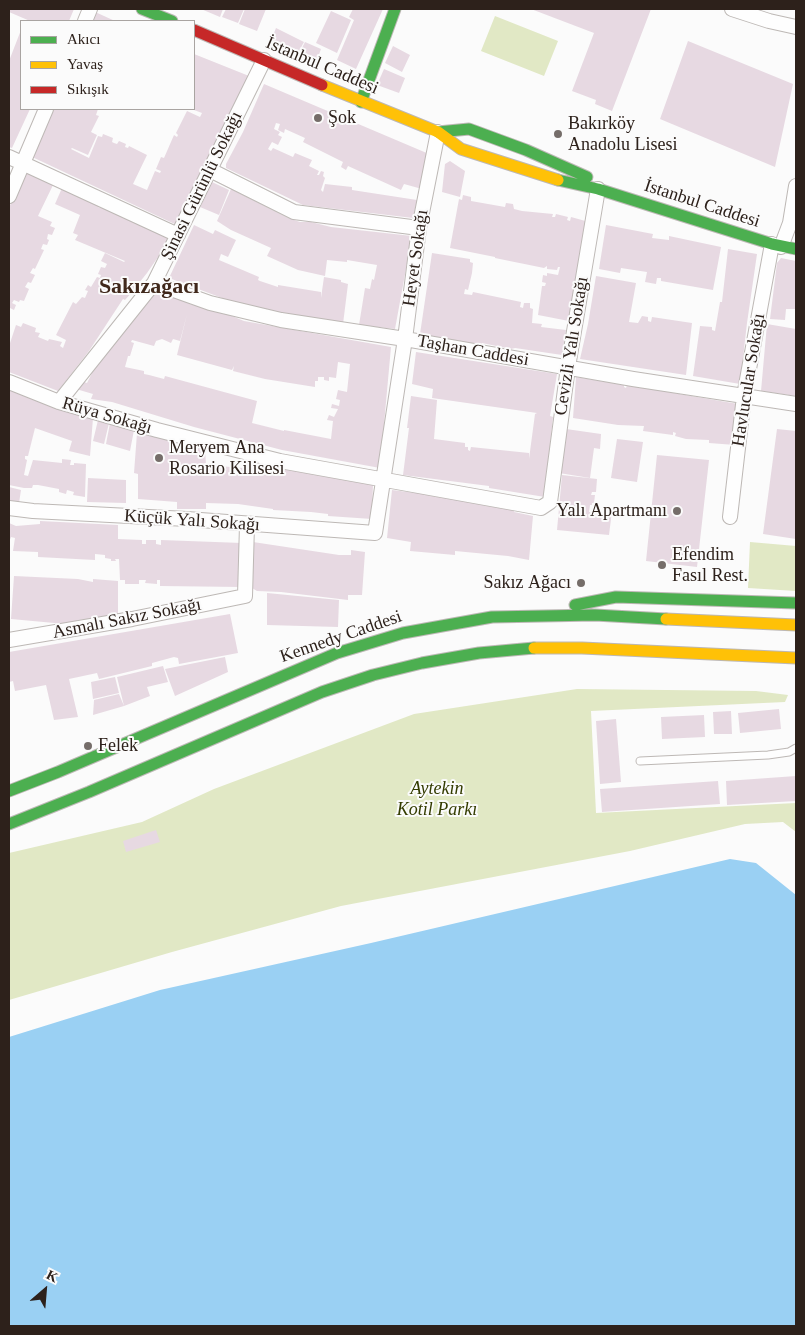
<!DOCTYPE html>
<meta charset="utf-8">
<style>
body{margin:0}
#map{position:relative;width:805px;height:1335px;overflow:hidden;background:#fbfbfb;font-family:"Times New Roman",serif}
canvas{display:block}
.frame{position:absolute;inset:0;border:10px solid #2d211b;pointer-events:none}
.legend{position:absolute;left:20px;top:20px;width:175px;height:90px;box-sizing:border-box;background:#fbfbfb;border:1px solid #a9a4a1;margin:0;padding:6px 9px;list-style:none;font-size:15px;color:#2d211b}
.legend li{display:flex;align-items:center;gap:10px;height:25px}
.legend b{width:25px;border:1px solid #a9a4a1}
.north{position:absolute;left:20px;top:1265px;width:50px;height:50px;-webkit-text-stroke:4px #fbfbfb;paint-order:stroke;rotate:27deg;font-size:14px;font-weight:700;line-height:20px;text-align:center;color:#2d211b}
.north::after{content:'';display:block;margin:auto;width:18px;height:22px;background:#2d211b;clip-path:polygon(50% 0,100% 100%,50% 72%,0 100%)}
</style>
<div id="map">
<canvas width="805" height="1335"></canvas>
<div class="frame"></div>
<ul class="legend">
<li><b style="height:6px;background:#4caf50"></b>Akıcı</li>
<li><b style="height:6px;background:#ffc107"></b>Yavaş</li>
<li><b style="height:6px;background:#c62828"></b>Sıkışık</li>
</ul>
<div class="north">K</div>
</div>
<script>
const ctx = document.querySelector('canvas').getContext('2d');
ctx.lineJoin = 'round';
function fillPath(path, color) {
  ctx.fillStyle = color;
  ctx.fill(path, 'evenodd');
}
function shape(rows) {
  const path = new Path2D();
  for (const r of rows) {
    path.moveTo(r[0], r[1]);
    for (let i = 2; i < r.length; i += 2) path.lineTo(r[i], r[i + 1]);
  }
  return path;
}
function trace(path, color, width, dash) {
  ctx.strokeStyle = color;
  ctx.lineWidth = width;
  ctx.lineCap = dash ? 'butt' : 'round';
  ctx.setLineDash(dash || []);
  ctx.stroke(path);
}
function drawText(font, color, halo, rows, align = 'center') {
  ctx.font = font + ' "Times New Roman",serif';
  ctx.lineWidth = 4;
  ctx.setLineDash([]);
  ctx.textBaseline = 'middle';
  ctx.strokeStyle = halo;
  ctx.fillStyle = color;
  for (const [text, x, y, turn = 0] of rows) {
    ctx.save();
    ctx.translate(x, y);
    ctx.rotate((+turn || 0) * Math.PI / 180);
    ctx.textAlign = isNaN(turn) ? turn : align;
    if (halo) ctx.strokeText(text, 0, 0);
    ctx.fillText(text, 0, 0);
    ctx.restore();
  }
}
fillPath(shape([
 [495,16,558,41,544,76,481,51],
 [750,542,796,546,796,591,748,588],
 [577,689,756,691,788,695,785,702,591,711,596,813,796,803,796,832,783,822,745,824,630,851,341,906,172,952,9,1000,9,853,142,822,214,789,414,714]
]), '#e1e8c5');
fillPath(shape([
 [730,859,756,863,796,895,796,1326,9,1326,9,1037,160,990,371,943]
]), '#9ad0f3');
fillPath(shape([
 [9,9,74,9,69,21,30,21,9,12],
 [201,9,223,9,220,17],
 [226,9,244,9,238,23,222,17],
 [245,9,266,9,257,31,239,24],
 [353,9,383,9,356,69,337,60,354,20,349,17],
 [531,9,651,9,612,111,595,104,596,100,572,91,594,33],
 [93,11,115,21,89,21],
 [331,11,351,20,337,53,316,43],
 [276,28,304,42,298,53,271,40],
 [21,30,21,109,30,109,12,148,9,147,9,61],
 [688,41,793,84,775,167,660,119],
 [305,42,321,49,317,60,300,52],
 [393,46,410,55,402,72,385,63],
 [194,54,254,78,181,227,30,156,51,109,98,109,96,115,99,116,91,132,97,135,88,155,72,148,71,149,89,158,98,136,102,137,103,134,113,138,112,142,114,143,117,144,119,141,126,144,125,147,128,148,129,146,147,155,133,184,147,190,155,171,160,173,161,171,156,169,161,157,164,158,174,135,177,137,178,135,176,133,187,111,200,117,202,113,194,110],
 [384,69,405,78,399,93,377,85],
 [264,84,429,154,422,189,404,184,401,190,348,166,346,170,341,167,343,162,303,142,305,138,285,129,284,133,278,130,280,124,276,123,274,129,280,132,278,135,282,137,278,145,272,142,268,149,271,151,273,148,293,157,295,153,312,160,309,166,319,171,317,175,319,175,321,171,324,172,323,176,325,178,321,190,323,192,325,184,352,187,352,190,417,200,413,218,303,205,226,168,226,164,243,132],
 [450,161,465,171,460,197,442,192,445,164],
 [24,171,54,183,38,216,52,222,50,226,55,228,52,235,48,234,47,239,49,240,47,245,43,244,41,249,44,250,35,269,33,268,30,273,35,275,31,283,28,282,25,287,29,289,24,301,20,300,19,302,14,300,12,303,16,305,14,310,10,308,9,312,9,208],
 [212,182,229,190,219,215,200,207],
 [62,188,100,204,98,207,101,208,102,205,172,237,147,273,139,283,136,282,136,284,139,285,136,291,134,290,125,300,123,299,89,351,58,391,9,372,9,346,16,325,21,327,23,323,36,328,35,332,40,333,38,337,48,341,49,339,62,342,60,346,63,348,66,340,56,335,73,302,76,304,82,297,85,298,88,291,85,290,88,285,91,287,97,277,100,278,101,275,98,274,101,267,105,268,107,264,101,261,105,253,124,262,125,261,75,240,78,235,73,233,80,215,55,204],
 [231,189,288,218,300,222,311,222,331,227,412,236,395,329,359,325,365,288,370,289,372,279,374,280,377,265,347,260,347,262,327,260,325,276,298,270,267,256,271,248,231,230,217,221],
 [463,195,471,197,471,201,505,207,506,203,513,204,514,209,522,211,553,214,552,217,555,217,556,214,568,217,567,220,570,221,571,217,589,222,569,321,538,315,542,286,545,286,546,283,542,282,543,275,547,276,547,273,558,275,560,267,558,267,557,270,547,269,547,266,544,268,495,258,495,257,450,248,459,199,462,200],
 [194,225,213,234,215,230,236,240,228,257,221,254,219,260,259,277,258,280,260,281,278,287,278,285,321,292,321,298,324,277,341,280,341,282,348,284,343,324,286,314,230,301,169,278],
 [606,225,653,234,652,238,669,240,669,236,721,247,713,290,661,281,661,278,657,278,656,284,645,282,647,272,621,268,620,273,599,269],
 [728,249,757,254,747,323,740,384,693,376,700,326,712,327,712,330,715,331,720,302,722,302],
 [432,253,470,259,470,262,473,263,472,273,468,290,465,289,464,294,472,295,473,292,521,302,520,307,523,308,524,303,530,303,530,308,533,309,532,323,542,324,541,327,566,330,562,355,515,348,511,349,482,343,482,345,420,334],
 [781,258,796,261,796,309,786,309,785,320,770,319,777,263],
 [596,276,636,283,629,322,638,323,642,316,648,317,648,321,651,322,652,317,692,323,686,375,580,359,588,324],
 [155,291,177,297,190,304,232,316,244,321,391,347,384,424,387,425,386,431,384,431,385,433,380,468,282,450,194,427,112,402,91,399,93,394,76,389,81,381,87,383,95,367,120,337],
 [187,314,177,355,232,370,234,366,233,371,265,379,315,387,315,381,318,381,318,377,324,377,324,380,329,381,329,377,336,378,338,362,350,364,347,392,338,390,336,399,340,400,339,406,332,404,331,408,338,409,334,417,329,415,327,420,333,421,331,439,284,430,284,431,252,423,257,401,165,376,164,379,149,375,144,374,144,371,125,367,128,356,130,356,134,343,131,342,132,340,154,346,156,341,162,339,171,343,173,339,180,341],
 [767,324,796,329,796,396,761,391],
 [416,352,557,374,550,416,553,417,545,497,489,488,489,486,403,475,409,428,407,428,411,396,437,400,434,439,465,443,465,447,468,447,468,450,470,451,471,447,529,453,529,459,535,414,537,413,432,398,433,389,412,384],
 [576,377,624,385,624,387,626,388,627,385,738,404,735,445,709,443,709,440,686,439,675,436,676,433,673,432,673,435,643,431,644,426,618,425,573,418],
 [9,390,93,418,90,456,69,451,72,441,35,428,28,456,25,456,25,459,27,460,24,475,28,476,33,460,62,463,62,459,71,460,70,465,74,465,74,463,86,464,85,497,73,495,74,492,67,490,66,494,59,492,59,489,38,485,33,485,32,488,24,488,9,485],
 [98,420,109,423,104,444,93,441],
 [110,423,134,430,130,451,106,444],
 [566,429,601,434,600,449,594,448,590,478,559,473],
 [777,429,796,431,796,539,763,534],
 [137,433,205,448,206,465,243,468,243,462,250,462,251,468,255,468,255,467,297,471,373,483,372,519,328,516,328,514,311,512,273,510,273,509,238,504,206,503,206,509,177,509,177,502,138,499,138,474,134,473],
 [617,439,643,442,637,482,611,478],
 [657,455,709,460,697,567,646,561],
 [562,475,597,479,596,492,592,492,591,495,595,495,594,503,592,503,592,505,590,505,589,512,604,514,604,510,612,511,609,535,557,530],
 [88,478,126,480,126,503,87,502],
 [9,487,21,490,19,503,9,502],
 [392,490,416,493,417,491,515,508,514,512,533,516,529,560,508,556,455,551,455,555,410,551,411,542,387,538],
 [40,521,118,525,118,539,142,540,142,544,146,544,146,540,156,540,156,544,161,545,161,540,242,543,241,587,160,586,160,580,157,580,157,584,145,583,146,580,139,580,139,584,125,584,125,580,120,580,119,559,115,559,116,561,111,561,111,559,105,558,105,555,95,554,95,560,38,557,38,552,13,551,15,538,11,537,9,542,9,523,16,526,40,524],
 [253,542,339,555,351,555,351,550,365,552,362,595,348,595,348,600,281,592,257,591,252,588],
 [14,576,78,579,93,582,93,579,118,581,118,618,77,620,76,625,11,619],
 [267,593,339,600,338,627,267,625],
 [230,614,238,653,179,664,178,658,174,657,152,663,152,666,99,679,97,673,69,679,78,717,54,720,46,685,15,691,13,681,9,682,9,652],
 [225,657,228,672,175,696,165,669],
 [163,666,168,682,147,687,150,696,124,706,117,677],
 [115,677,119,693,93,699,91,682],
 [119,694,124,706,93,715,94,700],
 [779,709,781,729,740,733,738,713],
 [731,711,732,734,714,734,713,712],
 [704,715,705,737,662,739,661,717],
 [616,719,621,782,600,784,596,721],
 [796,776,796,801,727,805,726,781],
 [718,781,720,804,602,812,600,789],
 [156,830,160,842,126,852,123,841]
]), '#e7d9e2');
const lane = shape([
 [640,761,768,755,789,752,796,748]
]);
const street = shape([
 [732,9,769,21,796,27],
 [85,21,90,9],
 [9,157,178,235],
 [210,170,294,212,419,228],
 [9,196,46,109],
 [781,247,790,223,796,186],
 [154,283,210,303,281,320,405,339,633,379,796,404],
 [9,382,59,402,157,430,280,461,541,508,550,502,568,367,598,189],
 [59,402,154,283,264,60],
 [9,508,33,511,187,519,375,533,405,339,419,228,438,132],
 [730,517,744,396,772,244],
 [9,640,132,619,245,596,247,525]
]);
const fast = shape([
 [142,9,172,21],
 [361,102,395,9],
 [438,132,469,129,526,150,587,177],
 [558,180,598,189,772,244,796,249],
 [575,605,616,597,796,603],
 [9,791,58,772,337,653,403,633,492,617,595,615,666,619],
 [9,824,89,792,322,692,373,675,422,663,479,653,534,648]
]);
const slow = shape([
 [322,85,438,132,461,149,558,180],
 [666,619,796,625],
 [534,648,582,648,796,658]
]);
const jam = shape([
 [194,30,322,85]
]);
trace(lane, '#bdb8b5', 9);
trace(street, '#bdb8b5', 16);
trace(fast, '#bdb8b5', 13);
trace(slow, '#bdb8b5', 13);
trace(jam, '#bdb8b5', 13);
trace(lane, '#fefefe', 7);
trace(street, '#fefefe', 14);
trace(fast, '#4caf50', 11);
trace(slow, '#ffc107', 11);
trace(jam, '#c62828', 11);
for (const [x, y, r, color] of [
 [318,118,5,"#756d69"],
 [558,134,5,"#756d69"],
 [159,458,5,"#756d69"],
 [677,511,5,"#756d69"],
 [662,565,5,"#756d69"],
 [581,583,5,"#756d69"],
 [88,746,5,"#756d69"]
]) {
  const dot = new Path2D();
  dot.arc(x, y, r, 0, 2 * Math.PI);
  ctx.fillStyle = color;
  ctx.fill(dot);
  trace(dot, '#fbfbfb', 2);
}
drawText('18px', '#2d211b', '#fbfbfb', [
 ["İstanbul Caddesi",322,66,23],
 ["Şinasi Gürünlü Sokağı",202,186,-64],
 ["İstanbul Caddesi",702,204,18],
 ["Heyet Sokağı",416,258,-82],
 ["Cevizli Yalı Sokağı",572,346,-81],
 ["Taşhan Caddesi",473,351,10],
 ["Havlucular Sokağı",749,380,-81],
 ["Rüya Sokağı",107,416,16],
 ["Küçük Yalı Sokağı",192,521,4],
 ["Asmalı Sakız Sokağı",127,619,-11],
 ["Kennedy Caddesi",341,637,-19]
]);
drawText('18px', '#2d211b', '#fbfbfb', [
 ["Şok",328,118],
 ["Bakırköy",568,124],
 ["Anadolu Lisesi",568,145],
 ["Meryem Ana",169,448],
 ["Rosario Kilisesi",169,469],
 ["Yalı Apartmanı",667,511,"right"],
 ["Efendim",672,555],
 ["Fasıl Rest.",672,576],
 ["Sakız Ağacı",571,583,"right"],
 ["Felek",98,746]
], 'left');
drawText('italic 18px', '#343c00', '#fbfbfb', [
 ["Aytekin",437,789],
 ["Kotil Parkı",437,810]
]);
drawText('bold 22px', '#40281b', '#fbfbfb', [
 ["Sakızağacı",149,287]
]);
</script>
